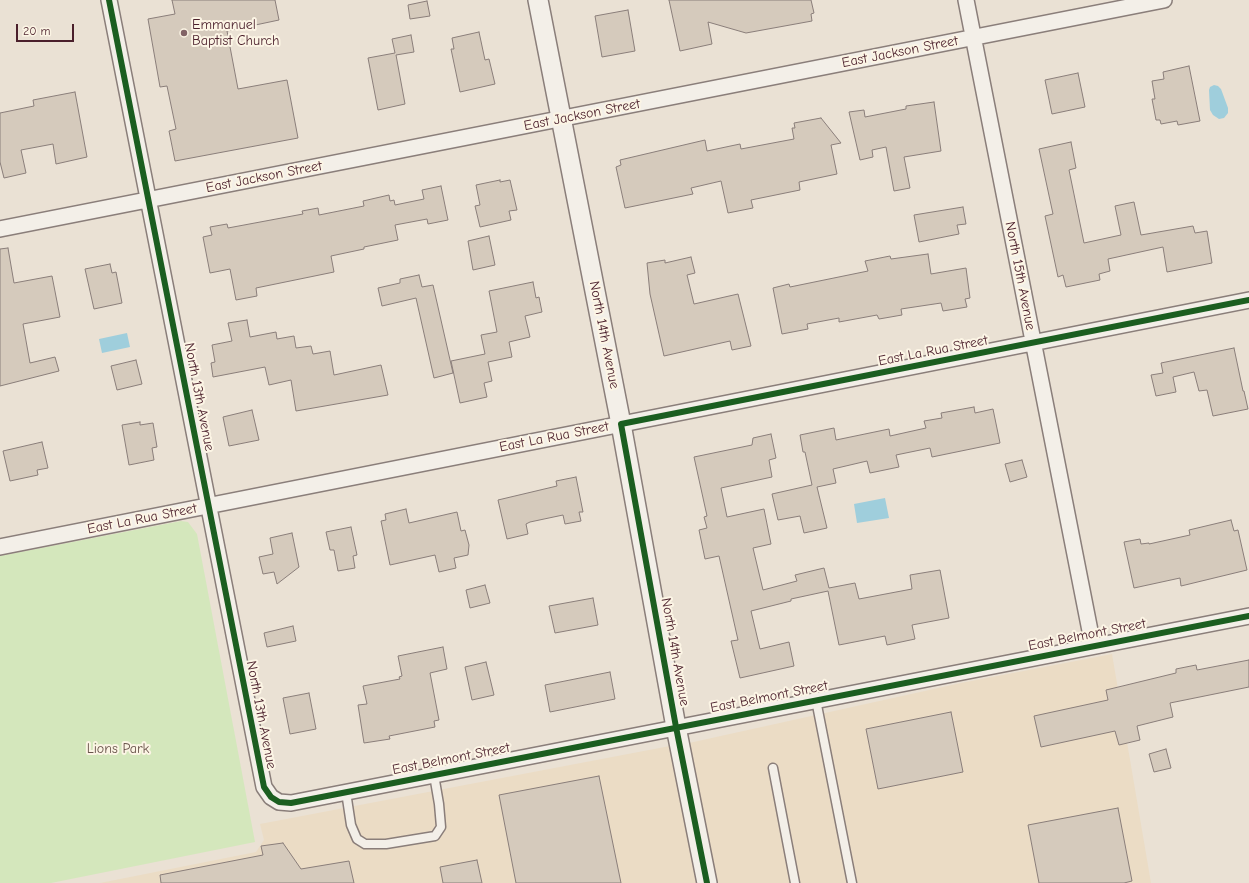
<!DOCTYPE html>
<style>
body{margin:0}
#map{position:relative;width:1249px;height:883px;overflow:hidden;background:#eae1d4;font-family:"Comic Neue",sans-serif}
canvas{display:block}
.scale{position:absolute;left:16px;top:24px;width:58px;height:18px;box-sizing:border-box;border:2px solid #4a1f2b;border-top:0;padding-left:5px;font-size:12px;line-height:14px;white-space:nowrap;color:#4a1f2b;-webkit-text-stroke:3px #fcf5e5;paint-order:stroke}
</style>
<div id="map">
<canvas width="1249" height="883"></canvas>
<div class="scale">20 m</div>
</div>
<script>
const ctx = document.querySelector('canvas').getContext('2d');
ctx.lineJoin = 'round';
function fillPath(path, color) {
  ctx.fillStyle = color;
  ctx.fill(path, 'evenodd');
}
function shape(rows) {
  const path = new Path2D();
  for (const r of rows) {
    path.moveTo(r[0], r[1]);
    for (let i = 2; i < r.length; i += 2) path.lineTo(r[i], r[i + 1]);
  }
  return path;
}
function trace(path, color, width, dash) {
  ctx.strokeStyle = color;
  ctx.lineWidth = width;
  ctx.lineCap = dash ? 'butt' : 'round';
  ctx.setLineDash(dash || []);
  ctx.stroke(path);
}
function drawText(font, color, halo, rows, align = 'center') {
  ctx.font = font + ' "Comic Neue",sans-serif';
  ctx.lineWidth = 4;
  ctx.setLineDash([]);
  ctx.textBaseline = 'middle';
  ctx.strokeStyle = halo;
  ctx.fillStyle = color;
  for (const [text, x, y, turn = 0] of rows) {
    ctx.save();
    ctx.translate(x, y);
    ctx.rotate((+turn || 0) * Math.PI / 180);
    ctx.textAlign = isNaN(turn) ? turn : align;
    if (halo) ctx.strokeText(text, 0, 0);
    ctx.fillText(text, 0, 0);
    ctx.restore();
  }
}
fillPath(shape([
 [1112,654,1151,883,717,883,689,743,961,683],
 [670,746,697,883,100,883,256,852,264,840,260,824]
]), '#ebdcc5');
fillPath(shape([
 [181,521,188,522,197,534,255,842,51,883,0,883,0,556]
]), '#d4e7bc');
fillPath(shape([
 [1214,85,1218,86,1221,89,1228,108,1228,113,1224,118,1219,119,1213,115,1210,110,1209,90,1210,87],
 [127,333,130,347,102,353,99,339],
 [885,498,889,518,857,523,854,504]
]), '#9fcedc');
const building = shape([
 [172,0,275,0,279,20,227,31,238,89,287,80,298,138,175,161,169,131,176,129,167,86,160,87,148,19,175,14,172,0],
 [669,0,811,0,814,13,811,14,812,21,746,33,708,22,712,44,680,51,669,0],
 [427,1,430,16,410,19,408,5,427,1],
 [628,10,635,51,602,57,595,16,628,10],
 [479,32,485,60,489,59,495,84,460,92,451,49,454,49,452,38,479,32],
 [411,35,414,52,396,55,405,104,378,110,368,58,395,53,392,39,411,35],
 [1189,66,1200,121,1178,125,1177,121,1161,124,1160,120,1156,120,1152,99,1155,99,1152,81,1164,79,1163,72,1189,66],
 [1078,73,1085,107,1052,114,1045,80,1078,73],
 [75,92,87,157,56,164,53,144,21,150,26,173,4,178,0,162,0,113,34,106,33,100,75,92],
 [934,102,941,151,904,157,910,188,894,191,886,147,872,150,873,157,860,160,849,112,864,110,865,117,906,109,906,106,934,102],
 [821,118,841,143,831,145,837,174,799,182,800,190,751,200,753,208,728,213,721,181,691,188,693,194,625,208,616,167,621,165,620,160,705,140,707,151,740,144,741,149,794,139,792,128,795,128,794,123,821,118],
 [1071,142,1076,168,1069,170,1084,243,1121,235,1115,206,1134,202,1141,235,1193,226,1195,233,1207,231,1212,263,1167,272,1163,247,1108,259,1110,271,1099,274,1100,280,1066,287,1063,275,1058,277,1045,216,1053,214,1039,149,1071,142],
 [500,180,500,182,510,180,517,210,509,211,511,220,480,227,475,206,480,205,476,185,500,180],
 [441,186,448,220,428,224,427,219,395,225,398,240,364,247,364,249,331,256,334,272,256,288,257,296,236,300,230,269,210,273,203,237,212,235,210,227,227,224,228,228,303,214,302,211,318,208,319,215,364,206,363,201,389,195,390,201,394,200,395,205,424,199,422,190,441,186],
 [963,207,966,224,957,225,959,234,919,242,914,215,963,207],
 [489,236,495,265,473,270,468,241,489,236],
 [8,248,14,283,52,276,60,317,23,324,30,363,55,357,59,371,0,386,0,249,8,248],
 [928,254,931,274,966,268,970,298,965,299,967,307,943,311,941,303,901,309,902,315,879,319,877,315,839,322,839,318,807,324,808,329,782,334,773,288,789,284,790,287,868,271,865,261,890,256,891,259,928,254],
 [691,257,695,273,687,275,694,304,738,294,751,346,732,350,730,341,664,356,650,294,647,263,665,260,665,263,691,257],
 [110,264,112,273,116,272,122,303,94,309,85,269,110,264],
 [419,275,422,287,433,285,453,373,434,378,416,298,382,306,378,288,400,283,400,279,419,275],
 [533,282,536,298,539,297,542,312,525,316,530,337,509,342,512,357,488,362,492,381,484,383,487,397,460,403,451,361,485,354,481,335,497,332,489,291,533,282],
 [247,320,250,337,276,332,277,339,294,336,296,348,311,346,313,354,330,351,334,375,381,365,388,395,296,411,291,380,269,385,265,367,213,377,211,363,215,362,212,345,232,341,228,323,247,320],
 [1234,348,1243,391,1244,391,1248,409,1213,416,1207,390,1199,391,1194,372,1173,377,1176,392,1156,396,1151,375,1163,373,1161,363,1234,348],
 [136,360,142,384,117,390,111,366,136,360],
 [974,407,975,413,993,409,1000,443,932,457,930,448,896,455,899,467,870,473,867,461,833,469,836,483,817,487,827,528,804,533,800,516,778,520,772,494,812,485,805,452,803,452,800,435,834,428,836,440,889,429,890,436,926,428,924,421,942,418,941,413,974,407],
 [252,410,259,440,229,446,223,417,252,410],
 [140,422,140,425,153,423,157,447,152,448,154,460,129,465,122,425,140,422],
 [771,434,776,458,769,460,772,477,721,488,727,517,764,509,771,544,753,548,763,590,797,581,795,575,824,568,829,588,855,583,859,599,912,589,910,575,940,570,949,618,912,625,915,639,887,645,885,636,839,645,828,591,791,599,791,601,751,611,760,649,789,642,794,666,740,678,731,641,738,640,719,556,705,559,699,530,707,528,704,517,707,516,694,457,752,445,753,438,771,434],
 [42,442,48,468,37,470,38,475,10,481,3,451,42,442],
 [1022,460,1027,477,1010,482,1005,464,1022,460],
 [576,477,583,512,579,512,581,521,565,524,563,515,530,522,526,524,528,534,507,539,498,500,557,486,556,481,576,477],
 [406,509,409,523,457,512,461,531,465,530,469,545,468,555,454,558,456,568,439,572,435,555,390,565,381,521,386,520,385,514,406,509],
 [1231,520,1234,531,1238,530,1247,570,1181,586,1180,578,1134,588,1124,542,1140,539,1141,544,1149,543,1149,544,1190,535,1189,530,1231,520],
 [351,527,357,555,353,556,355,568,338,571,334,550,330,550,326,532,351,527],
 [292,533,299,567,277,584,274,572,263,574,259,557,273,554,270,538,292,533],
 [485,585,490,603,470,608,466,590,485,585],
 [593,598,598,625,555,633,549,606,593,598],
 [293,626,296,641,267,647,264,633,293,626],
 [443,647,447,669,430,673,439,720,434,721,435,727,389,736,390,739,364,743,358,705,367,704,363,686,400,679,399,677,402,676,398,656,443,647],
 [1249,660,1249,687,1170,703,1173,717,1137,726,1140,740,1119,745,1115,731,1041,747,1034,716,1108,700,1106,690,1176,673,1176,669,1196,665,1197,670,1249,660],
 [486,662,494,695,472,700,465,667,486,662],
 [610,672,615,699,550,712,545,685,610,672],
 [309,693,316,729,290,734,283,698,309,693],
 [951,712,963,772,878,789,866,729,951,712],
 [1166,749,1171,768,1154,772,1149,754,1166,749],
 [599,776,621,883,516,883,499,795,599,776],
 [1118,808,1132,881,1124,883,1039,883,1028,825,1118,808],
 [283,843,301,869,349,861,354,883,161,883,160,875,263,855,261,846,283,843],
 [477,860,482,883,443,883,440,867,477,860]
]);
fillPath(building, '#d5cabc');
trace(building, '#8a7e7a', 1);
const service = shape([
 [816,700,852,883],
 [773,768,795,883],
 [346,792,351,825,357,839,365,844,386,844,435,836,441,827,439,804,434,775]
]);
const minor = shape([
 [109,0,264,787,271,797,279,802,291,803,1249,616],
 [966,0,1093,646],
 [0,229,1164,0],
 [0,547,1249,300]
]);
const tertiary = shape([
 [538,0,621,424,676,727,707,883]
]);
trace(service, '#8a7e7a', 11);
trace(minor, '#8a7e7a', 18);
trace(tertiary, '#8a7e7a', 22);
trace(service, '#f3efe8', 8);
trace(minor, '#f3efe8', 15);
trace(tertiary, '#f3efe8', 19);
trace(shape([
 [109,0,264,787,271,797,279,802,291,803,1249,616],
 [707,883,676,727,621,424,1249,300]
]), '#1b5e20', 6);
for (const [x, y, r, color] of [
 [184,33,4,"#826366"]
]) {
  const dot = new Path2D();
  dot.arc(x, y, r, 0, 2 * Math.PI);
  ctx.fillStyle = color;
  ctx.fill(dot);
  trace(dot, '#fcf5e5', 1.5);
}
drawText('14px', '#4a1f2b', '#fcf5e5', [
 ["Emmanuel",192,25],
 ["Baptist Church",192,41]
], 'left');
drawText('14px', '#4a1f2b', '#fcf5e5', [
 ["East Jackson Street",900,52,-11],
 ["East Jackson Street",582,115,-11],
 ["East Jackson Street",264,177,-11],
 ["North 15th Avenue",1020,276,79],
 ["North 14th Avenue",604,335,79],
 ["East La Rua Street",933,351,-11],
 ["North 13th Avenue",199,397,79],
 ["East La Rua Street",554,437,-11],
 ["East La Rua Street",142,519,-11],
 ["East Belmont Street",1087,635,-11],
 ["North 14th Avenue",675,652,80],
 ["East Belmont Street",769,697,-11],
 ["North 13th Avenue",261,715,79],
 ["East Belmont Street",451,759,-11]
]);
drawText('14px', '#68524a', '#fcf5e5', [
 ["Lions Park",118,749]
]);
</script>
